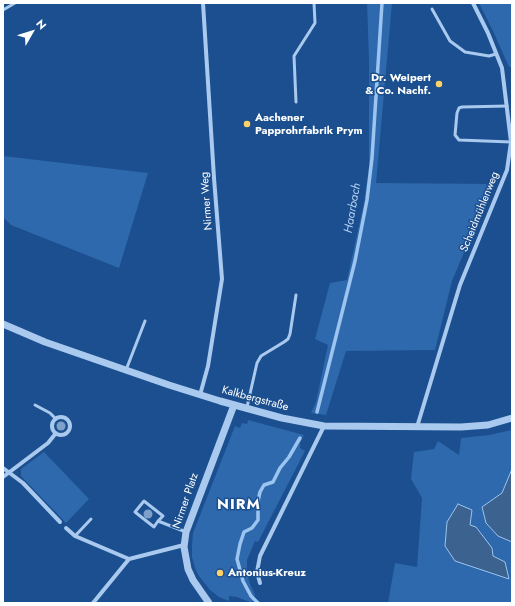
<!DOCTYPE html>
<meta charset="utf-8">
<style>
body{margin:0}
#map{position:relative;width:515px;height:606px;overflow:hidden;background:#1b4f8f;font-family:Jost,sans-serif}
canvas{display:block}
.frame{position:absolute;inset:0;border:4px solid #fff;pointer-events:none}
.north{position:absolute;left:12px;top:12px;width:40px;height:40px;-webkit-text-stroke:3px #1b4f8f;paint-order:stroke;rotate:51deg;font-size:11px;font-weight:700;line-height:16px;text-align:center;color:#fff}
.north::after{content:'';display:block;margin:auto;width:14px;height:18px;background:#fff;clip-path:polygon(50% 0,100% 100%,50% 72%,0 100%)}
</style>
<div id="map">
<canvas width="515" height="606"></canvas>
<div class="frame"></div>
<div class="north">N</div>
</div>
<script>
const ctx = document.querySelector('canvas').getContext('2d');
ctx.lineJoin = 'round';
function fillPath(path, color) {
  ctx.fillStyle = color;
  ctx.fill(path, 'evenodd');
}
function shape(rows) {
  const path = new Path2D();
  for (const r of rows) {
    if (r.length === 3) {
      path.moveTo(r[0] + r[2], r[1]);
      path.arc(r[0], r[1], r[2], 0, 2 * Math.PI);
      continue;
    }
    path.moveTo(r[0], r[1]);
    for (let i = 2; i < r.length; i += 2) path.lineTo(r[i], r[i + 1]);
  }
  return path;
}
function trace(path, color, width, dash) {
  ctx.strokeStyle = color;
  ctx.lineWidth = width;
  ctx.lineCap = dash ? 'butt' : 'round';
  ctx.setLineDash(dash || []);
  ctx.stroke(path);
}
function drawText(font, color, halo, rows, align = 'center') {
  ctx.font = font + ' Jost,sans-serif';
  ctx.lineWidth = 3;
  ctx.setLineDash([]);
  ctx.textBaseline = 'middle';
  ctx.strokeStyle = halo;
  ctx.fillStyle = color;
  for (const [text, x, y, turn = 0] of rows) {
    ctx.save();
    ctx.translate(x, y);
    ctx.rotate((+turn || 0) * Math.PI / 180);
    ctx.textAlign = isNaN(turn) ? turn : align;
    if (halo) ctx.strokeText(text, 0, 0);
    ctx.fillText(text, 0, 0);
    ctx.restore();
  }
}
fillPath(shape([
 [367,3,392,3,376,183,493,184,452,281,435,350,346,351,326,415,311,413,316,402,328,345,315,339,330,283,347,280,364,203,369,166,369,59],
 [479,3,512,3,512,67,509,67,493,31],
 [3,156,148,173,119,268,11,225,3,217],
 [248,420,304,435,300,443,300,448,305,451,258,542,255,541,247,560,247,572,250,584,255,595,252,603,237,597,229,596,229,601,219,597,210,590,199,576,195,568,192,557,192,545,193,533,235,426,240,428,242,423,247,424],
 [512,430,512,469,502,493,498,536,512,542,512,603,388,603,395,563,417,567,422,498,411,479,414,452,434,449,438,441,459,455,461,438,489,435],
 [458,504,470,525,509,579,479,568],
 [44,452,89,499,66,523,21,476,21,469]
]), '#2e69ad');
const water = shape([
 [512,469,512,542,498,536,486,523,482,507,502,493,512,469],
 [458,504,472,510,470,525,476,527,492,548,493,556,505,562,509,579,455,561,445,546,447,522,458,504]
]);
fillPath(water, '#3c6290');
trace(water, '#9cc4f0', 1);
trace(shape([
 [317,412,355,261,367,200,372,158,382,3],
 [258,603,251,596,243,581,237,559,240,544,244,532,252,528,258,520,258,501,260,492,264,485,273,482,280,468,289,457,300,438]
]), '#9cc4f0', 3.5);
trace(shape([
 [432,9,450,41,465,52,489,56,496,54],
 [3,10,15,3],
 [296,102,294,56,315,23,314,3],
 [507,106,462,107,459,108,457,113,455,135,459,140,511,142],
 [126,370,145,321],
 [35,405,50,413,56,419],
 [247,407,257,363,261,356,284,342,288,339,290,334,296,295],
 [158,521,154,527,135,512,144,501,163,516,158,521,186,532],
 [75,536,91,519]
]), '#a9c9ee', 3);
trace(shape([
 [200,395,208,366,222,279,214,178,203,3],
 [61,426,9],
 [417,427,460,285,507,170,511,142,502,68,488,33,473,3],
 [3,468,23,483,60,522],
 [3,477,48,443,56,433],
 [66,528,75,536,129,559],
 [260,583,257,572,260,556,324,426],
 [93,603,129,559,184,545]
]), '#a9c9ee', 4);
trace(shape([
 [3,324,45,342,169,385,220,401,282,418,324,426,461,427,488,425,512,418],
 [209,603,193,580,188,569,184,547,186,532,234,405]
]), '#a9c9ee', 7);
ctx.fillStyle = '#7ea0ca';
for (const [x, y] of [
 [61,426],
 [148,514]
]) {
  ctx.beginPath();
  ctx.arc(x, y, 4.5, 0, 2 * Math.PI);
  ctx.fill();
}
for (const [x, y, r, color] of [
 [439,84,4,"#ffd166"],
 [247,124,4,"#ffd166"],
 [220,573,4,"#ffd166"]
]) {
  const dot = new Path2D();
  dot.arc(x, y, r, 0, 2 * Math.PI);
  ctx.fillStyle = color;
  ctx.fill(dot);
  trace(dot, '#1b4f8f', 1.5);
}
drawText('bold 11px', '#fff', '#1b4f8f', [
 ["Dr. Weipert",431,78,"right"],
 ["& Co. Nachf.",431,91,"right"],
 ["Aachener",255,118],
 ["Papprohrfabrik Prym",255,131],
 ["Antonius-Kreuz",228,573]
], 'left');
drawText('11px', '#fff', '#1b4f8f', [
 ["Nirmer Weg",207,201,-94],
 ["Scheidmühlenweg",480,212,-68],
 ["Kalkbergstraße",255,399,15],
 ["Nirmer Platz",186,501,-71]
]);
drawText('italic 12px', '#b5d3f5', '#1b4f8f', [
 ["Haarbach",353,208,-80]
]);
ctx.letterSpacing = '1px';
drawText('bold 15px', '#fff', '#1b4f8f', [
 ["NIRM",239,505]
]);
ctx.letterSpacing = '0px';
</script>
